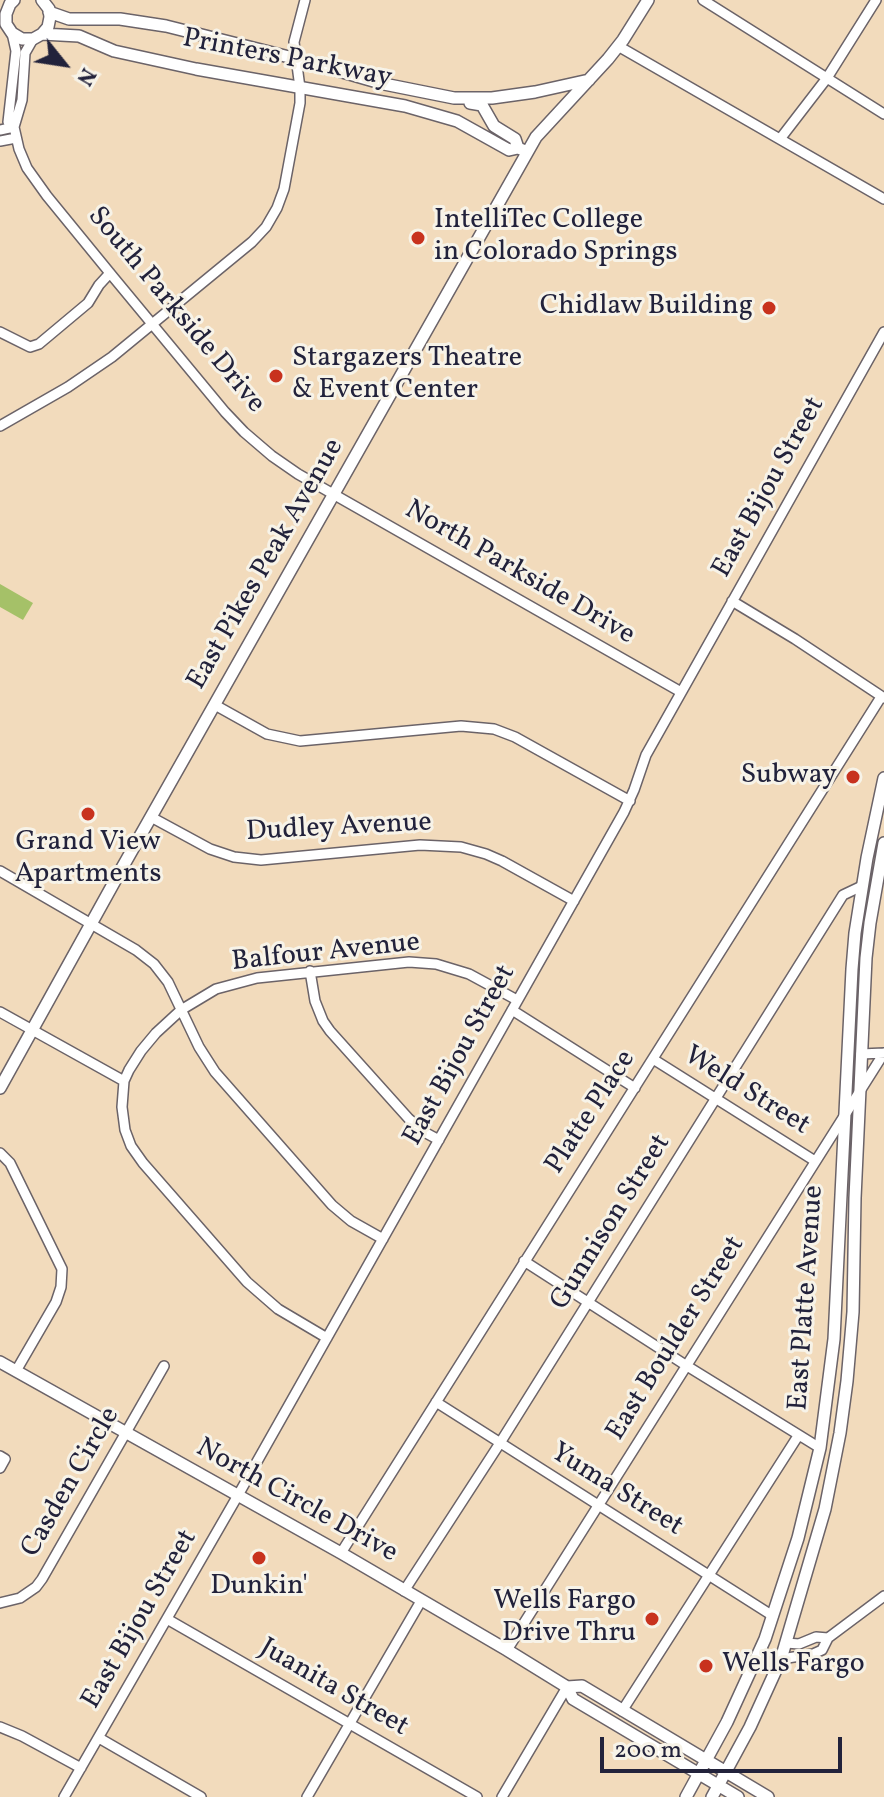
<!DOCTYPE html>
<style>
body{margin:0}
#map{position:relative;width:884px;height:1797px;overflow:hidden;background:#f2dbbc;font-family:Vollkorn,serif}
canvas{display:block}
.north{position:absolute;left:24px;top:24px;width:80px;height:80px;-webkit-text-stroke:6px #f7f3e8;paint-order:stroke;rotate:120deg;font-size:22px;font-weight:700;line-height:32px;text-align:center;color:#22223b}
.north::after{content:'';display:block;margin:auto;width:28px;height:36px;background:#22223b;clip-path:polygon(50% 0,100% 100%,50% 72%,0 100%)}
.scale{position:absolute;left:600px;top:1737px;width:242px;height:36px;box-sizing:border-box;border:4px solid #22223b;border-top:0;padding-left:10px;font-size:24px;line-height:28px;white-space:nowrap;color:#22223b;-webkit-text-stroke:6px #f7f3e8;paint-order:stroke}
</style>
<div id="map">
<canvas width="884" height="1797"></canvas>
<div class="north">N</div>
<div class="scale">200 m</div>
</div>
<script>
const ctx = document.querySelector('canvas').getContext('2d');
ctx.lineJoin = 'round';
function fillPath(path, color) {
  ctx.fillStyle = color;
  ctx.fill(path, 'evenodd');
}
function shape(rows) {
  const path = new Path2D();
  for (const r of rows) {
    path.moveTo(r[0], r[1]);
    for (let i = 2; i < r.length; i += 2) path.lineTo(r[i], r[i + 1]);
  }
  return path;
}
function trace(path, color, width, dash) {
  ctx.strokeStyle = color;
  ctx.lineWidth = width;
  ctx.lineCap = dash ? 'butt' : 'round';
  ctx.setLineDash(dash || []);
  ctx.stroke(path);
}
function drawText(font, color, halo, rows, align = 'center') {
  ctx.font = font + ' Vollkorn,serif';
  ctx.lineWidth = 6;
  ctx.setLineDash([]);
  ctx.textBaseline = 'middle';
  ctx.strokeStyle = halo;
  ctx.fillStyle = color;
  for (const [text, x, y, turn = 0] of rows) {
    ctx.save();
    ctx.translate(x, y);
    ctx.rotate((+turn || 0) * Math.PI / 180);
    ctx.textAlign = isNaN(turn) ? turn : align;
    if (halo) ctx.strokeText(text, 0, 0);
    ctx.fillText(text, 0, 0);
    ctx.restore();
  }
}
fillPath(shape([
 [0,584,33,603,23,620,0,607]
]), '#a5c168');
const minor = shape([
 [703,0,884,114],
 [12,33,16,51,8,122,14,127,19,149,27,168,47,196,114,278,225,412,244,432,272,456,298,474,681,692],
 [618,46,884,199],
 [14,127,22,100,25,53,33,39],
 [0,130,14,127],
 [780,139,827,78,876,0],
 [0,141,16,138],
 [0,332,30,347,39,344,88,303,99,285,110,273],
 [0,426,68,387,112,357,252,242,266,227,277,208,284,189,300,103,300,88,294,42,305,0],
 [732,601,795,639,884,698],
 [215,705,267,734,300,741,461,726,494,729,515,737,630,801],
 [151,817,210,849,234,857,261,860,420,845,461,847,486,854,502,861,574,901],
 [0,871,136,950,154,964,168,982,199,1047,215,1072,332,1205,351,1221,383,1239],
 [310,971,315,1001,323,1021,330,1031,409,1119,426,1133,439,1140],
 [512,1010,635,1088],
 [0,1012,124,1081,122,1107,125,1130,131,1146,143,1163,247,1282,278,1309,327,1338],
 [861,1054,884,1053],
 [653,1059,815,1161],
 [124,1081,129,1070,141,1051,156,1033,181,1010,216,989,257,978,409,962,436,964,469,974,517,1000],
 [0,1153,10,1163,62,1269,61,1287,56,1302,16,1371],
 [524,1261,687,1366,820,1448],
 [436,1402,773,1616],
 [0,1456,5,1459,0,1468],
 [341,1553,881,697],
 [404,1591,500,1443,843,895,862,886],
 [0,1603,20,1598,36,1587,42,1579,164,1366],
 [167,1619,477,1797],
 [786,1643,799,1644,816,1637,828,1638],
 [507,1650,884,1053],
 [781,1659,813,1654,822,1650,828,1638,884,1596],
 [622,1711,798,1436],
 [0,1727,22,1736,81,1768],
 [99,1738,201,1797],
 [64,1797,237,1497,624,812,634,790,646,755,884,332],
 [307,1797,421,1601],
 [502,1797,567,1687]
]);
const major = shape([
 [14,0,10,4,6,14,6,24,12,33,22,39,33,39,42,34,48,27,50,17,49,9,42,0],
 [49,12,69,19,120,19,166,26,297,59,384,84,454,98,492,98,535,92,589,80],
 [42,34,79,36,114,51,196,69,405,106,457,121,509,150,518,148],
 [470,103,482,105,494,126,515,139,518,148,523,150],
 [0,1088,122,868,536,137,608,59,623,40,648,0],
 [0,1362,341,1553,507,1650,567,1687,573,1699,738,1797],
 [567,1687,582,1686,768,1797],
 [686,1797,727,1722,765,1639,798,1538,820,1448,834,1339,852,969,855,933,867,858,884,778],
 [712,1797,750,1727,781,1659,825,1509,840,1433,847,1381,853,1312,855,1198,866,958,870,923,884,843]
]);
trace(minor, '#6b6368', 12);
trace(major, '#6b6368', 14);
trace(minor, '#fff', 9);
trace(major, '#fff', 11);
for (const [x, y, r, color] of [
 [418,238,8,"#c8321e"],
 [769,308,8,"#c8321e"],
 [276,376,8,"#c8321e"],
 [853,777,8,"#c8321e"],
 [88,814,8,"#c8321e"],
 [259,1558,8,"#c8321e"],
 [652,1619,8,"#c8321e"],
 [706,1666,8,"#c8321e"]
]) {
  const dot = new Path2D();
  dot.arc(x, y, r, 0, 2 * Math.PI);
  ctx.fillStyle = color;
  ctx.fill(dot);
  trace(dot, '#f7f3e8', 3);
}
drawText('28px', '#22223b', '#f7f3e8', [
 ["Printers Parkway",287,60,11],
 ["South Parkside Drive",175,311,50],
 ["East Bijou Street",770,488,-61],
 ["East Pikes Peak Avenue",267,565,-60],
 ["North Parkside Drive",519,574,30],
 ["Dudley Avenue",339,829,-3],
 ["Balfour Avenue",326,954,-6],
 ["East Bijou Street",461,1056,-61],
 ["Weld Street",746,1092,32],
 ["Platte Place",592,1113,-57],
 ["Gunnison Street",612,1223,-58],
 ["East Platte Avenue",808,1298,-86],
 ["East Boulder Street",677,1339,-58],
 ["Casden Circle",72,1483,-60],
 ["Yuma Street",616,1491,32],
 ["North Circle Drive",296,1502,29],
 ["East Bijou Street",141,1620,-60],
 ["Juanita Street",333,1689,30]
]);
drawText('28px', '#22223b', '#f7f3e8', [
 ["IntelliTec College",434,222],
 ["in Colorado Springs",434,254],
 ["Chidlaw Building",753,308,"right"],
 ["Stargazers Theatre",292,360],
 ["& Event Center",292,392],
 ["Subway",837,777,"right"],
 ["Grand View",88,844,"center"],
 ["Apartments",88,876,"center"],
 ["Dunkin'",259,1588,"center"],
 ["Wells Fargo",636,1603,"right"],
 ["Drive Thru",636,1635,"right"],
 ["Wells Fargo",722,1666]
], 'left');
</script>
